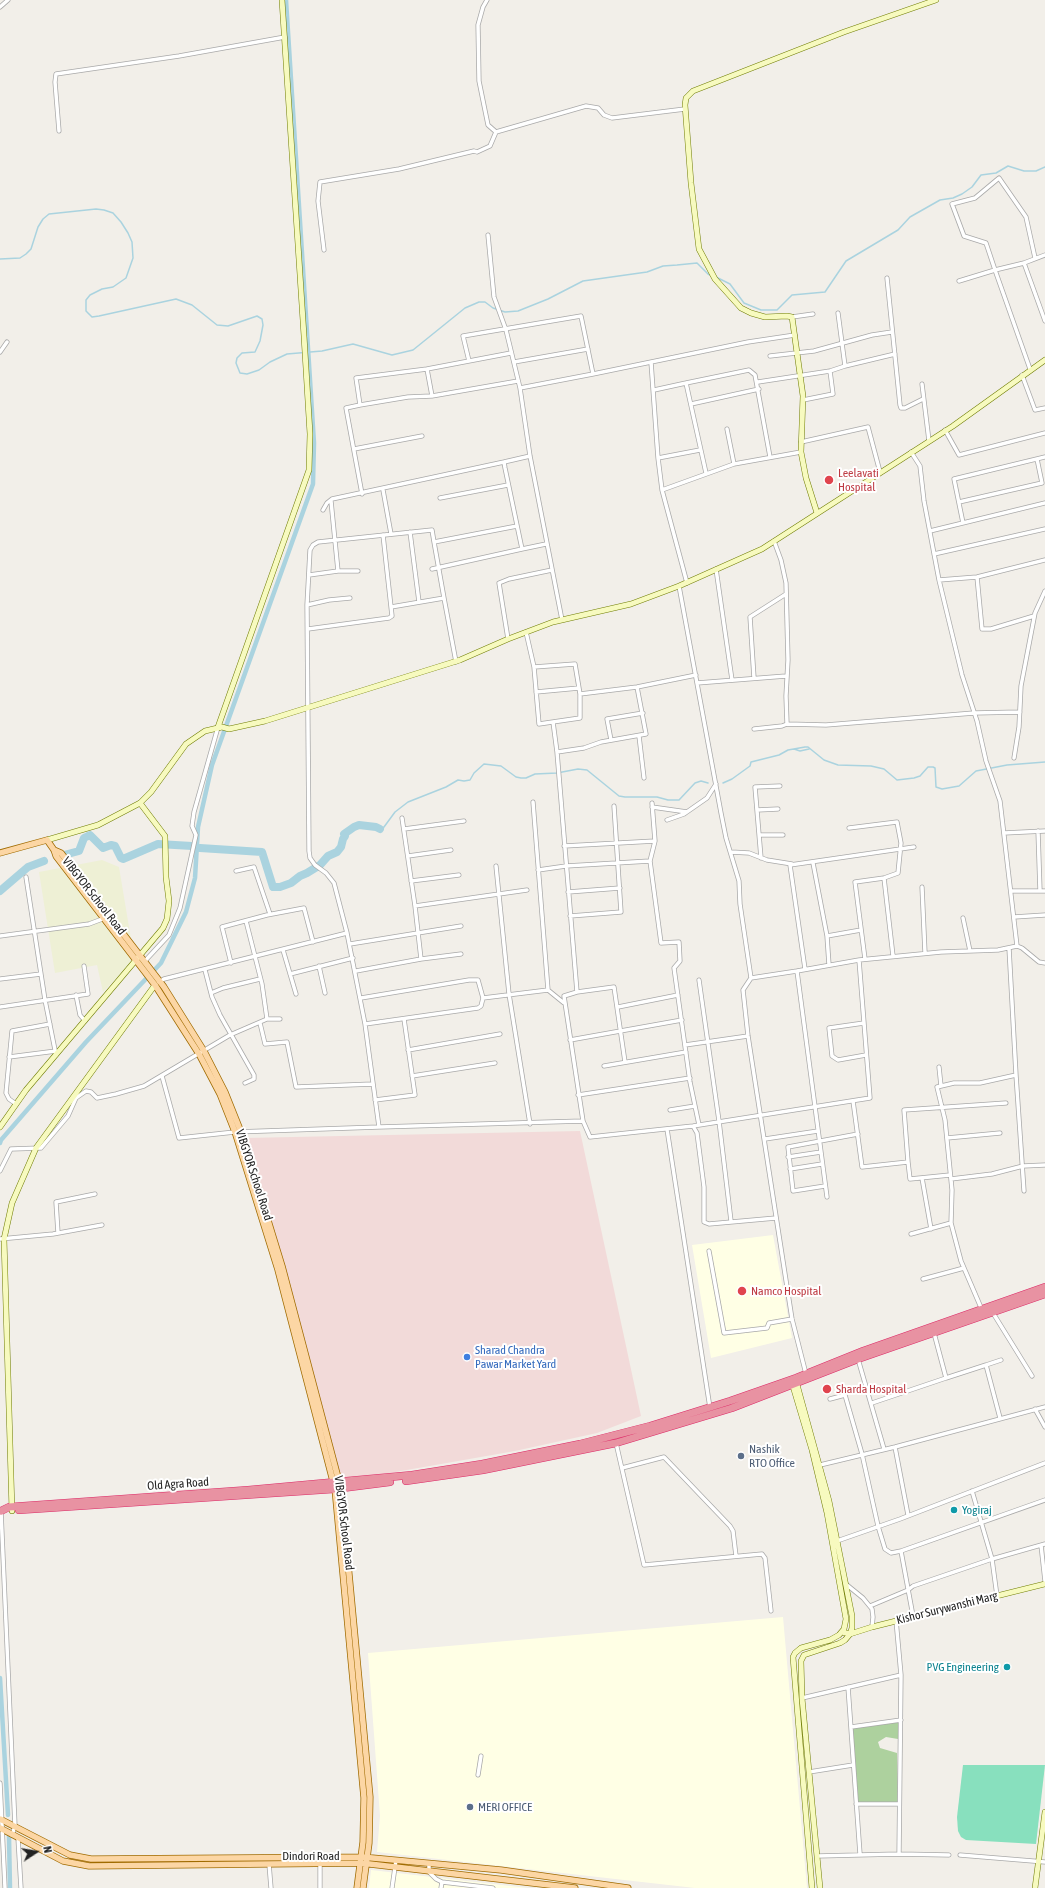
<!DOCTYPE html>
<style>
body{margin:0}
#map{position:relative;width:1045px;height:1888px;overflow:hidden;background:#f2efe9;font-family:"Asap Condensed",sans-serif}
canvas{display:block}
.north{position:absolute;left:16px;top:1832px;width:40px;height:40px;-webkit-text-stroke:3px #fff;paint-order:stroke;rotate:78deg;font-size:11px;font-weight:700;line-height:16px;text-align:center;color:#222}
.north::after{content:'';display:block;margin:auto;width:14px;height:18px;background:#222;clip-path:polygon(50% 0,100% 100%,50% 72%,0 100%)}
</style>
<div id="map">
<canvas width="1045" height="1888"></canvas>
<div class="north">N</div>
</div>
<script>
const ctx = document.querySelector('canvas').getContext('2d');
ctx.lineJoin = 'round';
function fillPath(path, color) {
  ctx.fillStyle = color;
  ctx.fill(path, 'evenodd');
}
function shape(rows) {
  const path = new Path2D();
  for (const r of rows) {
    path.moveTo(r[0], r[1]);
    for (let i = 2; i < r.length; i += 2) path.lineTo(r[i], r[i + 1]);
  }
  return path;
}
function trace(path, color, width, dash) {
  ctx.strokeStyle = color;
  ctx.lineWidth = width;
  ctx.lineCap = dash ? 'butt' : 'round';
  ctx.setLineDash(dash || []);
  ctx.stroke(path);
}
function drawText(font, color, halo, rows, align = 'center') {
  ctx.font = font + ' "Asap Condensed",sans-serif';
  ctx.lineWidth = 4;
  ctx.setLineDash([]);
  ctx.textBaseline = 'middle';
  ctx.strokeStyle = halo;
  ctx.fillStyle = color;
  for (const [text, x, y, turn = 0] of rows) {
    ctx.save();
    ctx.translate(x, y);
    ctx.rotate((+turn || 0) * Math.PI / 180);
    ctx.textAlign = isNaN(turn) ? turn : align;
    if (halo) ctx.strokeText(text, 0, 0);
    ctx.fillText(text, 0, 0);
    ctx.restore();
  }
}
fillPath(shape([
 [580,1131,641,1416,597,1433,515,1451,350,1480,340,1476,245,1138]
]), '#f2dad9');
fillPath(shape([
 [773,1235,792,1338,711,1358,692,1245],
 [783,1617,807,1888,695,1888,377,1852,380,1816,368,1653],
 [371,1870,528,1888,369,1888]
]), '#ffffe5');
fillPath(shape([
 [102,860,119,867,132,945,133,961,103,992,97,965,55,973,39,872]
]), '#eef0d5');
fillPath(shape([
 [899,1721,898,1739,886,1737,878,1742,880,1748,897,1753,898,1802,858,1802,852,1727]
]), '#add19e');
fillPath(shape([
 [963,1765,1045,1765,1036,1844,966,1840,961,1837,958,1831,957,1817]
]), '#88e0be');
trace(shape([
 [0,259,20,258,26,254,31,249,38,227,43,219,49,214,96,209,104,210,113,213,121,222,128,233,132,242,133,258,126,278,113,287,102,289,90,295,86,300,86,311,92,317,99,316,176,299,192,305,217,325,228,326,257,316,262,319,263,325,260,341,255,352,242,353,237,358,236,363,240,373,247,374,259,370,270,362,287,354,322,351,353,344,392,355,413,350,465,308,479,302,485,302,493,308,505,312,518,311,548,299,583,281,647,272,663,266,677,265,697,263,708,274,712,276],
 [716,277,730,284,744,303,761,310,777,310,792,295,825,292,846,261,898,230,910,217,940,200,953,198,962,194,972,187,981,175,996,173,1008,166,1024,171,1036,171,1045,167],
 [794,749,800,751,809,749],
 [723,783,732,779,750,766,751,762,779,755,788,750,805,747,808,747,824,760,838,765,871,766,884,769,897,780,914,778,920,776,928,767,933,767,935,768,936,787,942,789,959,786,976,771,1007,765,1045,762],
 [380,829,384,827,395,812,408,802,446,787,458,780,464,781,470,780,474,773,484,764,501,766,516,777,521,778,526,778,535,774,557,773,578,769,587,770,619,796,625,797,657,797,668,800,679,800,695,783,701,781,708,783]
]), '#aad3df', 1.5);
trace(shape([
 [0,1143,1,1140,86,1042,161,963,186,912,195,878,198,827,212,765,313,484,314,443,286,0],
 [0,1678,8,1815],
 [9,1836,10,1888]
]), '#aad3df', 4.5);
trace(shape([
 [200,848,262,852,273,887,280,887,291,883,300,876,307,873,320,865,328,856,337,852,341,847,343,839,345,836,344,834,354,827,359,825,376,827,380,829],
 [64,855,79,851,84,838,90,835,103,848,111,845,115,846,121,858,123,859,158,844,192,846],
 [0,891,28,867,44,861]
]), '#aad3df', 8);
const street = shape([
 [487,0,483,7,478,25,479,81,488,125,496,132],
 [0,7,8,0],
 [59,131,55,82,56,74,179,56,285,37],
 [496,132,586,106,598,108,604,115,612,118,685,109],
 [488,235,494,297,506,330,520,388,530,456,562,620],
 [324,250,318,201,320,182,399,169,474,151,477,152,490,146,496,132],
 [1045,255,1024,263,1045,321],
 [1024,263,995,270,1030,369],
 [887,278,900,405,901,408,905,408,923,399],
 [959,281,995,270,986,243,964,236,952,204,975,198,999,178,1026,217,1035,258],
 [838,313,845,366],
 [792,317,813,314],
 [0,352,7,342],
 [511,353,427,369,432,396,518,381],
 [770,356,814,351,872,335,892,332],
 [469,361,463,336,581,316,593,374,748,342,795,335],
 [514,362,588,349],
 [651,362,658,458,662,490,687,583],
 [427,369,356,378,360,405,408,397,432,396],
 [1022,375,1035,410,1045,408],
 [758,382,830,371,845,366,895,354],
 [922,384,929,441],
 [520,388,593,374],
 [654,390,686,383],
 [803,400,833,394,830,371],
 [691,404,759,389],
 [360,405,346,408,362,494],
 [727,429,734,464],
 [945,430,959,455,1045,433],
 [801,442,868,427,880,472],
 [354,449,422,436],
 [530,456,504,462,505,468,522,549,546,544],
 [658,458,700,450],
 [706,473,686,383,749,370,755,375,770,457],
 [383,490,391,534],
 [662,490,734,464,801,452],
 [440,498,508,485],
 [331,501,338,571],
 [959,502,1042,483,1037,459],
 [323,510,327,503,332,499,504,462],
 [963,523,954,479,1045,457],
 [930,531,1045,503],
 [410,532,419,602],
 [383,535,391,607,444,598,456,662],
 [434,542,444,598],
 [934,554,1045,529],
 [432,569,522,549],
 [716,569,732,680],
 [309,575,338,571,358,571],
 [977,577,982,629,991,629,1034,616],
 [939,580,977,577,1045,560],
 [679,586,721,813,726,838,739,881,740,904,751,978,743,990,748,1036,792,1319,806,1374],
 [307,605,329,600,350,598],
 [308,629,389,618,392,616,391,607],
 [526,632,534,667,575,664,580,694,637,687,696,675],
 [508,639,499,583,509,579,552,570],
 [534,667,539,724,580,718,580,694],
 [754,678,750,617,786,594],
 [697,683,786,676],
 [536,692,579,688],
 [553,722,557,752,584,748,601,742,646,734,637,687],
 [787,724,826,725,974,713,1020,712],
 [754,729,782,726,787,724,786,696,788,660,786,583,781,560,774,541],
 [639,736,644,778],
 [611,740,607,719,643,713],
 [557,752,577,992,564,996,583,1121],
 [1014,758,1019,727,1021,686,1035,613,1045,591],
 [533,802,548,990],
 [652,807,687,812],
 [757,810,778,809],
 [402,818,415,906],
 [667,820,684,814,707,798,716,784],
 [849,828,897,822,901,843,898,873,884,878,855,882,865,959],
 [404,829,464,821],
 [1038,831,1040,891],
 [1004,833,1045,831],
 [759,835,783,835],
 [564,846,655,841,652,803],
 [731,852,749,853,767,860,792,864],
 [408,856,451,850],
 [761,858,755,787,780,786],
 [650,861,655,841],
 [813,863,827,936,829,965],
 [496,866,509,994,530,1124],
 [538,870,566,866,650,861,661,943,679,942,680,961,674,968,690,1082,699,1125],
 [236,871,254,867,270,914],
 [26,877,45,1000,56,1055],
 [884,878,893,956],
 [411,881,459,875],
 [922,887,925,953],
 [1011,891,1045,891],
 [568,892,620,888],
 [570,916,621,912,614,806],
 [1014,917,1045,915],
 [963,918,970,951],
 [246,921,262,984,267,1019],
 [347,933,365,1024,379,1127,583,1121,590,1137,693,1126,870,1098,859,960],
 [0,936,89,924,105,918],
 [827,936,861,930],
 [350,944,461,926],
 [1017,946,1022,948,1039,962,1045,963],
 [283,950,296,994],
 [421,959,415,906,527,890],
 [144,962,169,935,180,908,196,835,192,826,194,812,218,727],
 [231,963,222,927,267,915,304,908,313,942],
 [319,966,325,993],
 [805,969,790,865,914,847],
 [205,970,212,997,220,1015,254,1075,254,1079,245,1083],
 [356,971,421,959,461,954],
 [290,974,353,958],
 [751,978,797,971],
 [0,979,41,974],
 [699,980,719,1121,731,1221],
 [159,982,164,979,347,933,334,883,326,873,315,865,310,858,309,851,307,605,310,550,313,545,318,542,432,530,434,542,517,526],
 [577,992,614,987,625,1062],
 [211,993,223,988,260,979],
 [76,995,80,1015,85,1021],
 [361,998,469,980,478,980,483,998,481,1006,478,1008,365,1024],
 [483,998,548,990,564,1003],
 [0,1007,88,994,84,966],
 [618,1007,678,995],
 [260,1023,265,1044,287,1042,296,1087,373,1084],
 [864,1023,829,1028,832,1056,838,1060,866,1055],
 [570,1040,682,1020],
 [685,1045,748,1036],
 [408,1050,500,1034],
 [9,1057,56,1051],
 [604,1066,686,1052],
 [939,1067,941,1086],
 [1016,1075,1024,1191],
 [162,1076,179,1138,235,1132,379,1127],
 [412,1076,495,1063],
 [578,1095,690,1078],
 [375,1100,415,1095,404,1019],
 [853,1101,862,1167,908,1162,904,1110,1006,1103],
 [16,1104,9,1099,6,1093,12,1031,50,1024],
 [670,1110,695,1106],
 [693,1126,697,1133,704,1187,704,1222,709,1224,776,1218],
 [667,1129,710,1408],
 [947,1138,1000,1133],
 [765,1139,818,1131],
 [788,1157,821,1152],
 [908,1162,910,1179,950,1175],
 [790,1169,822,1164],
 [0,1171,11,1149,41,1148,68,1116,76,1098,86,1091,91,1092,97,1098,116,1094,144,1086,230,1035,267,1019,280,1019],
 [922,1178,931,1229],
 [951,1179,992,1174,1023,1166,1045,1165],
 [825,1186,793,1191,788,1147,858,1134],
 [827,1197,797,971,859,960,941,952,998,950,1017,946,1000,801,986,761,977,721,962,675,939,580,924,501,920,466,911,452],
 [58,1233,56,1202,95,1194],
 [911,1234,951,1223],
 [0,1239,53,1234,102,1225],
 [709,1251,724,1333,767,1328,769,1323,792,1319],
 [923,1279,964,1268],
 [982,1310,961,1261,951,1223,952,1190,945,1120,937,1087,954,1083,980,1083,1016,1075,1009,948],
 [993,1313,1032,1376],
 [858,1359,884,1449],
 [946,1378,986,1365],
 [830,1399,845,1395,862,1454,878,1526,885,1549,891,1553,901,1551],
 [872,1403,946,1378,934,1333],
 [1035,1409,1045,1427],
 [1000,1418,986,1365,1001,1360],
 [616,1443,644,1565,762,1554,765,1558,771,1611],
 [895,1447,908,1515],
 [820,1465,895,1447,1045,1407],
 [622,1468,664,1457,730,1526,733,1531,736,1556],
 [972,1491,992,1559,997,1596],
 [1,1511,15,1826,12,1835],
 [837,1541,900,1519,1045,1463],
 [1041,1545,1045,1581],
 [847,1585,863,1598,872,1609,873,1617,872,1627],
 [870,1606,908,1590,913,1586,992,1559,1045,1544],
 [913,1616,901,1551,1045,1500],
 [848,1687,860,1854],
 [802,1698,901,1675],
 [851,1727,901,1720],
 [809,1772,853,1765],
 [478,1775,481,1756],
 [0,1783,5,1888],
 [856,1804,899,1804],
 [18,1838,21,1888],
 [899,1854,949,1855],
 [960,1855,1045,1862],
 [817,1856,899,1854,901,1675,896,1620],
 [429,1863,429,1872,436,1879,442,1882,493,1888],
 [269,1864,271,1888],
 [320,1864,320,1888],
 [392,1888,396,1860],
 [441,1888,442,1882]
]);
const secondary = shape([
 [817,513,806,478,801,452,803,396,792,317,787,316,765,317,751,313,741,308,715,279,699,249,691,183,685,105,686,98,693,91,844,32,936,0],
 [218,727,309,470,310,434,304,336,282,0],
 [47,840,98,825,140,803,151,792,186,744,205,731,222,727,229,729,265,721,460,660,508,639,553,622,631,604,679,586,762,549,953,426,1045,360],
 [0,1127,26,1090,163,928,167,919,169,901,166,877,165,836,140,803],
 [796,1381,829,1501,852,1616,852,1628,850,1634,845,1640,840,1643,804,1655,801,1661,802,1698,820,1888],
 [792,1383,812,1450,827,1513,846,1619,844,1629,839,1635,830,1640,801,1648,795,1653,793,1657,812,1888],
 [12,1511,4,1239,12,1203,36,1148,155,985],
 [842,1632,850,1634,872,1627,1045,1584],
 [1035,1888,1045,1812]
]);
const primary = shape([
 [54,850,61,853,164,987,204,1051,225,1092,241,1132,282,1266,341,1489,370,1797,369,1843,363,1888],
 [0,853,47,840,54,850,56,856,155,985,199,1054,220,1094,235,1132,278,1270,335,1489,364,1798,363,1842,357,1888],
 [0,1819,70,1855,91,1859,362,1857,501,1870,628,1888],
 [0,1828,63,1861,89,1866,361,1863,575,1888]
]);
const highway = shape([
 [406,1481,483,1470,616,1443,732,1408,858,1359,1045,1294],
 [19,1510,335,1489,390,1482],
 [1,1511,9,1507,248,1490,412,1475,482,1464,580,1444,650,1426,730,1401,796,1378,863,1351,1045,1287]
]);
trace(street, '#a9a9a9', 5);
trace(secondary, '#707d05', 6);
trace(primary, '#a06b00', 7);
trace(highway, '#dc2a67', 8);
trace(street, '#fff', 3.5);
trace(secondary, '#f7fabf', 5);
trace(primary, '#fcd6a4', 5.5);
trace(highway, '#e892a2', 7);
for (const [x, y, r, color] of [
 [829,480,5,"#e0444e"],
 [742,1291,5,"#e0444e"],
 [467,1357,4,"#3f7fe0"],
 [827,1389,5,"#e0444e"],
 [741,1456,4,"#5c6f8a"],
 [954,1510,4,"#0f9aa8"],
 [1007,1667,4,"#0f9aa8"],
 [470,1807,4,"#5c6f8a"]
]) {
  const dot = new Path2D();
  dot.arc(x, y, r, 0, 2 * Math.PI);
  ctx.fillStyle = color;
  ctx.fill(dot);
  trace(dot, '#fff', 1.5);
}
drawText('12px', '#be3a42', '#fff', [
 ["Leelavati",838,473],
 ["Hospital",838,487],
 ["Namco Hospital",751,1291],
 ["Sharda Hospital",836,1389]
], 'left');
drawText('12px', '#222', '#fff', [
 ["VIBGYOR School Road",94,896,52],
 ["VIBGYOR School Road",254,1175,72],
 ["Old Agra Road",178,1484,-4],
 ["VIBGYOR School Road",344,1523,83],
 ["Kishor Surywanshi Marg",947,1608,-14],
 ["Dindori Road",311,1856]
]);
drawText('12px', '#366cbe', '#fff', [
 ["Sharad Chandra",475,1350],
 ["Pawar Market Yard",475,1364]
], 'left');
drawText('12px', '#4e5e75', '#fff', [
 ["Nashik",749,1449],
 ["RTO Office",749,1463],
 ["MERI OFFICE",478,1807]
], 'left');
drawText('12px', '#0d838f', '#fff', [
 ["Yogiraj",962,1510],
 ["PVG Engineering",999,1667,"right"]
], 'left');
</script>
